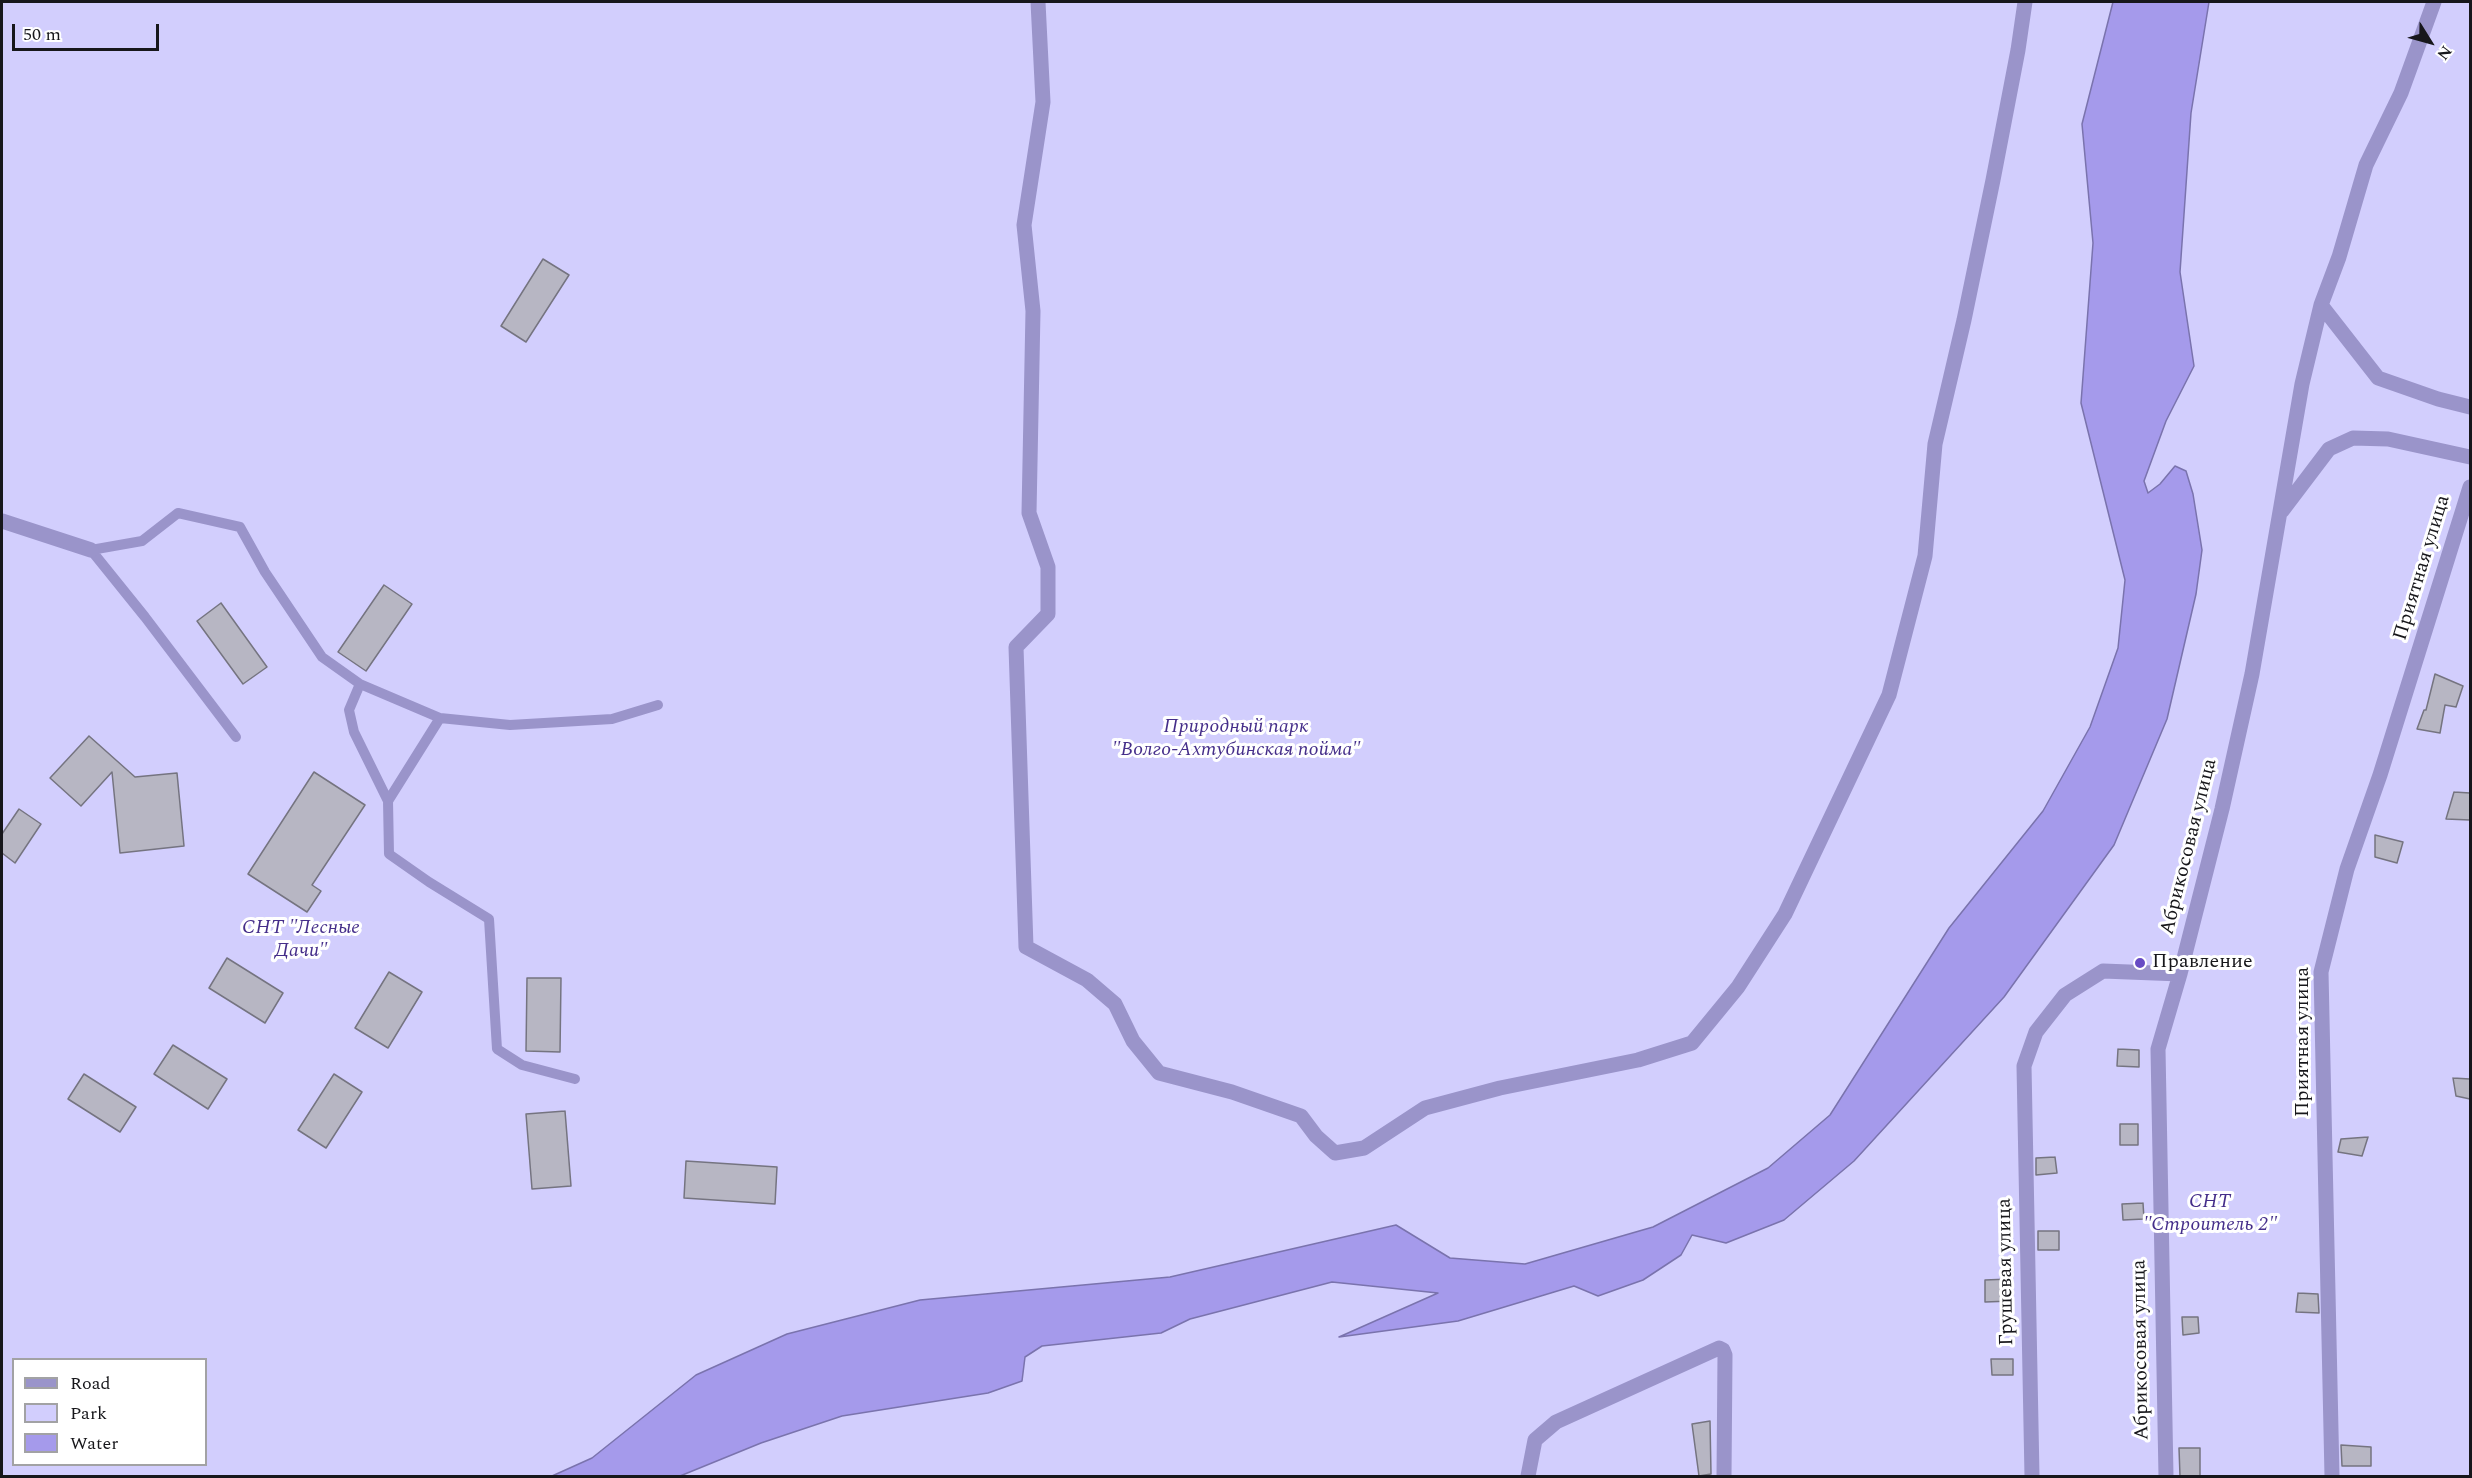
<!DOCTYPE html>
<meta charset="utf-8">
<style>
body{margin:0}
#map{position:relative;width:2472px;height:1478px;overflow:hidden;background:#f0effc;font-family:Spectral,serif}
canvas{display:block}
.frame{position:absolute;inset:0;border:3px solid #17171b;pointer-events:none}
.legend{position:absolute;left:12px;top:1358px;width:195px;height:108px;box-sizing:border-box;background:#fff;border:2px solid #a2a2a4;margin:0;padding:8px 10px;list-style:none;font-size:18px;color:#17171b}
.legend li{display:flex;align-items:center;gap:12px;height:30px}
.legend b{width:30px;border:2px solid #a2a2a4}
.north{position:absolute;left:2400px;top:12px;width:60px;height:60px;-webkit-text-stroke:4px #fff;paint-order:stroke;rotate:127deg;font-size:16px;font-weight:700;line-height:24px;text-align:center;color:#17171b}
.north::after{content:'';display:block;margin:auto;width:21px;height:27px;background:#17171b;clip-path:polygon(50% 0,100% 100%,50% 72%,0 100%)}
.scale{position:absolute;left:12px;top:24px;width:147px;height:27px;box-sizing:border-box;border:3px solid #17171b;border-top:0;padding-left:8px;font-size:18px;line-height:21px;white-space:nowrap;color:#17171b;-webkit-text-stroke:4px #fff;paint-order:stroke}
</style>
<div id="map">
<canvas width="2472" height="1478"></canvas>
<div class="frame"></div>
<ul class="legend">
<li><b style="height:8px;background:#9a94ca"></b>Road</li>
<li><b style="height:16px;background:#d2cefd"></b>Park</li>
<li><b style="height:16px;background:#a59aeb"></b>Water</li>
</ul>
<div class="north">N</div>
<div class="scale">50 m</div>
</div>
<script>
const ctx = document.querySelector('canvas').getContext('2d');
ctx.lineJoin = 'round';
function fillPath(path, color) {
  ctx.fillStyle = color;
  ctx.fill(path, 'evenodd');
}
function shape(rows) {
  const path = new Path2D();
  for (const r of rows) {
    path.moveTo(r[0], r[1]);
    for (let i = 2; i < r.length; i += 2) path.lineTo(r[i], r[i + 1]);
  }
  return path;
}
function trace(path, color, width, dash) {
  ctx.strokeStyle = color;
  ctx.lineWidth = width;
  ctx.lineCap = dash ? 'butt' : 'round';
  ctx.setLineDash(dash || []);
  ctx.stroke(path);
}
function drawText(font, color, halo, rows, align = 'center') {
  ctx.font = font + ' Spectral,serif';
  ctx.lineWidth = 6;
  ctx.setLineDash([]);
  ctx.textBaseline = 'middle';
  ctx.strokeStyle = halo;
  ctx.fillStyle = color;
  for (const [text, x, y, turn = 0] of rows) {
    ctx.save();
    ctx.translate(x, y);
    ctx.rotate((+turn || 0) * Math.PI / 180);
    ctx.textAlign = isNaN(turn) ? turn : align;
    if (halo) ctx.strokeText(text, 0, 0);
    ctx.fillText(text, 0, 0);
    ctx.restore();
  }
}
fillPath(shape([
 [2,2,2470,2,2470,1476,2,1476],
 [14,1360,206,1360,206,1464,14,1464]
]), '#d2cefd');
const water = shape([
 [2113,2,2209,2,2191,113,2180,272,2194,366,2166,421,2144,481,2148,493,2160,484,2175,466,2186,471,2193,494,2202,550,2196,594,2167,719,2114,845,2004,997,1854,1161,1784,1220,1726,1243,1692,1235,1681,1255,1643,1280,1598,1296,1574,1286,1458,1321,1339,1337,1438,1293,1332,1282,1190,1319,1161,1333,1042,1346,1025,1357,1022,1381,988,1393,842,1416,761,1443,680,1476,552,1476,592,1458,696,1375,787,1334,920,1300,1170,1277,1396,1225,1450,1258,1525,1264,1653,1227,1768,1168,1830,1115,1949,928,2043,811,2090,727,2118,648,2125,580,2081,403,2093,243,2082,124,2113,2]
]);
fillPath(water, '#a59aeb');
trace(water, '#7a73ad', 1.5);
const building = shape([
 [543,259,569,275,526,342,501,326,543,259],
 [384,585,412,604,366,671,338,652,384,585],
 [221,603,267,667,243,684,197,621,221,603],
 [2435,674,2463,686,2456,707,2445,705,2440,733,2417,729,2424,710,2426,710,2435,674],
 [89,736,135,777,177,773,184,846,120,853,112,772,81,806,50,778,89,736],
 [314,772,365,805,312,885,321,891,307,912,248,874,314,772],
 [2454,792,2470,793,2470,820,2446,819,2454,792],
 [19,809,41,824,15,863,2,853,2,834,19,809],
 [2375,835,2403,842,2397,863,2375,857,2375,835],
 [227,958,283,993,265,1023,209,988,227,958],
 [389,972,422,992,388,1048,355,1028,389,972],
 [527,978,561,978,560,1052,526,1051,527,978],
 [173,1045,227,1079,208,1109,154,1074,173,1045],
 [2118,1049,2139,1050,2139,1067,2117,1066,2118,1049],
 [84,1074,136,1107,120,1132,68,1099,84,1074],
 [334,1074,362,1092,326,1148,298,1130,334,1074],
 [2453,1078,2470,1079,2470,1099,2456,1096,2453,1078],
 [565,1111,571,1186,532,1189,526,1114,565,1111],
 [2120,1124,2138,1124,2138,1145,2120,1145,2120,1124],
 [2368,1137,2362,1156,2338,1152,2341,1139,2368,1137],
 [2055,1157,2057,1173,2036,1175,2036,1158,2055,1157],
 [686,1161,777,1167,775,1204,684,1198,686,1161],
 [2143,1203,2144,1219,2123,1220,2122,1204,2143,1203],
 [2038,1231,2059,1231,2059,1250,2038,1250,2038,1231],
 [2010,1279,2011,1301,1985,1302,1985,1280,2010,1279],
 [2298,1293,2318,1294,2319,1313,2296,1312,2298,1293],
 [2182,1317,2198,1317,2199,1333,2183,1335,2182,1317],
 [1991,1359,2013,1359,2013,1375,1992,1375,1991,1359],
 [1710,1421,1711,1474,1699,1476,1692,1424,1710,1421],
 [2341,1445,2371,1447,2371,1466,2342,1466,2341,1445],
 [2179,1448,2200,1448,2200,1476,2180,1476,2179,1448]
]);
fillPath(building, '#b7b6c3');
trace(building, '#757480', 1.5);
trace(shape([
 [360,684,349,710,354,732,388,801,389,854,429,882,489,919,497,1049,522,1065,575,1079],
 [236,737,145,617,91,550,142,541,178,513,240,527,265,572,322,657,360,684,440,718,510,725,612,719,658,705],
 [388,801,440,718]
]), '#9a94ca', 10);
trace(shape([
 [1038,2,1043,102,1024,225,1033,311,1029,513,1048,567,1048,614,1016,647,1026,947,1087,980,1115,1004,1133,1041,1159,1073,1232,1092,1301,1116,1316,1136,1335,1153,1364,1148,1425,1108,1500,1088,1638,1060,1692,1043,1738,987,1785,914,1889,695,1925,556,1935,444,1964,320,1993,180,2018,50,2025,2],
 [2321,305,2378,378,2438,399,2470,407],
 [2282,511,2329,449,2353,438,2388,439,2470,457],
 [2,521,91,550],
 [1528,1476,1535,1440,1556,1422,1719,1348,1723,1350,1725,1355,1724,1476],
 [2032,1476,2024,1066,2036,1032,2065,995,2103,971,2180,974],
 [2166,1476,2158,1049,2180,974,2222,809,2252,674,2302,384,2321,305,2339,257,2366,165,2401,93,2434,2],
 [2332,1476,2321,972,2347,869,2380,775,2470,487]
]), '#9a94ca', 15);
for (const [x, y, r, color] of [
 [2140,963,6,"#674bc4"]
]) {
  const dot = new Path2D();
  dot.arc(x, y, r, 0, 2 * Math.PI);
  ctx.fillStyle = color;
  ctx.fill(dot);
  trace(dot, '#fff', 2);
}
drawText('20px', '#17171b', '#fff', [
 ["Приятная улица",2423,568,-73],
 ["Абрикосовая улица",2190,847,-76],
 ["Приятная улица",2304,1042,-90],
 ["Грушевая улица",2007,1272,-91],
 ["Абрикосовая улица",2142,1350,-91]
]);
drawText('italic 20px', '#452e8a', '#fff', [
 ["Природный парк",1236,728],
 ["\"Волго-Ахтубинская пойма\"",1236,751],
 ["СНТ \"Лесные",301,929],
 ["Дачи\"",301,952],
 ["СНТ",2210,1203],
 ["\"Строитель 2\"",2210,1226]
]);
drawText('20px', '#17171b', '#fff', [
 ["Правление",2152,963]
], 'left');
</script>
